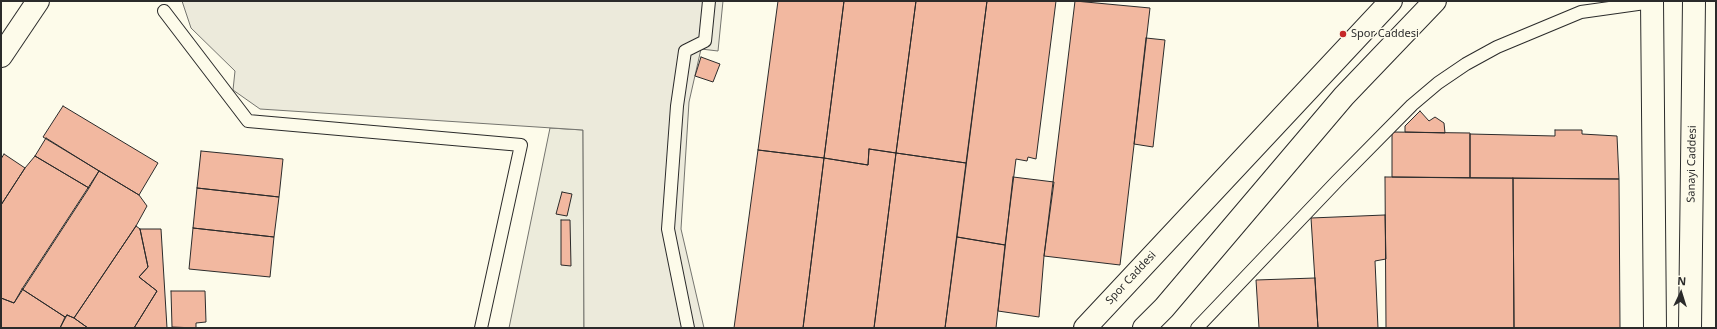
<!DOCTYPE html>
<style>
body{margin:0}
#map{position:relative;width:1717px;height:329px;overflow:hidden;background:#fdfbea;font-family:"Noto Sans",sans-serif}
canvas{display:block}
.frame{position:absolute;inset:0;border:2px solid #2b2b2b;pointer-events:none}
.north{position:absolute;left:1661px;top:273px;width:40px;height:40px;-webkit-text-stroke:3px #fdfbea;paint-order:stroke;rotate:4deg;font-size:11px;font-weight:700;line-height:16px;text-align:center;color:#2b2b2b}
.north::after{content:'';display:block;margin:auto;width:14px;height:18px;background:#2b2b2b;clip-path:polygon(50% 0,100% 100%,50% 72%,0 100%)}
</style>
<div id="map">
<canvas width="1717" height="329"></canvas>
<div class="frame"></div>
<div class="north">N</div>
</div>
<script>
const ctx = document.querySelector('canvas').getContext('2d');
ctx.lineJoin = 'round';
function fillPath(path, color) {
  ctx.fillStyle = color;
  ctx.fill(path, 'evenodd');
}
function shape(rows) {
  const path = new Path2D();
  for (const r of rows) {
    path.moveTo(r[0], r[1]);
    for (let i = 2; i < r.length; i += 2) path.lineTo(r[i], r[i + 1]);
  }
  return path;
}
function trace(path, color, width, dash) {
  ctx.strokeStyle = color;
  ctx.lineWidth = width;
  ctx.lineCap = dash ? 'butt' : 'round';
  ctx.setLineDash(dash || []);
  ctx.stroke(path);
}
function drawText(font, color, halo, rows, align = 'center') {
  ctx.font = font + ' "Noto Sans",sans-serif';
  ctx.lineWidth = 3;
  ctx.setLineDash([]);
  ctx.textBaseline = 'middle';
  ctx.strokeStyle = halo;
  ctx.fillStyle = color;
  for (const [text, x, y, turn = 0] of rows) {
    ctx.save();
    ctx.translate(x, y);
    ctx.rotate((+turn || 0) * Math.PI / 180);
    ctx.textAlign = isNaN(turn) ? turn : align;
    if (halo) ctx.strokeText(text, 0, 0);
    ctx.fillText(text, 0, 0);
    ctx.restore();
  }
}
const green = shape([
 [550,128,583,130,584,328,509,328,550,128]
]);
fillPath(green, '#ecebdb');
trace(green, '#74746e', 1);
const parking = shape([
 [182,1,723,1,718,51,701,49,689,102,681,229,704,328,584,328,583,130,260,109,233,90,235,71,191,28,182,1]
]);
fillPath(parking, '#eceadb');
trace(parking, '#74746e', 1);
const building = shape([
 [778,1,844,1,824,158,758,150,778,1],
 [844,1,916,1,896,153,869,149,868,165,824,158,844,1],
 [916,1,987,1,966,163,896,153,916,1],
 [987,1,1056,1,1036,159,1028,157,1027,161,1016,159,1005,245,957,237,987,1],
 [1075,1,1150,8,1120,265,1044,256,1075,1],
 [1146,38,1165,40,1153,147,1134,144,1146,38],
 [701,57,720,64,713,82,695,76,701,57],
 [63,106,158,163,139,195,43,137,63,106],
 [1420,111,1429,121,1435,117,1444,123,1445,133,1405,132,1405,126,1420,111],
 [1555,130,1582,130,1582,134,1617,136,1619,179,1470,178,1470,134,1555,136,1555,130],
 [1392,132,1470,133,1470,178,1392,177,1392,132],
 [46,138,99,171,89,188,35,156,46,138],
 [869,149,896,153,874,328,803,328,824,158,868,165,869,149],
 [758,150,824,158,803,328,734,328,758,150],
 [201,151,283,159,279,197,197,188,201,151],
 [896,153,966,163,945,328,874,328,896,153],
 [4,154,25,168,1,205,1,159,4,154],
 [35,156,89,188,14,303,1,298,1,205,25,168,35,156],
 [99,171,139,195,147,206,136,226,74,318,67,315,65,317,22,289,99,171],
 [1013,177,1054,182,1044,256,1039,317,998,311,1013,177],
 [1385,177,1513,178,1514,328,1386,328,1385,177],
 [1513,178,1619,179,1620,328,1514,328,1513,178],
 [197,188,279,197,274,237,193,228,197,188],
 [562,192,572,194,567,216,556,214,562,192],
 [1385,215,1386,259,1375,261,1378,328,1318,328,1311,218,1385,215],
 [561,220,570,220,571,266,561,265,561,220],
 [136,226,140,229,148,267,139,277,157,291,134,328,88,328,74,318,136,226],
 [193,228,274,237,270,277,189,269,193,228],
 [140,229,161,229,167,328,134,328,157,291,139,277,148,267,140,229],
 [957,237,1005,245,996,328,945,328,957,237],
 [1315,278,1318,328,1259,328,1256,280,1315,278],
 [22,289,65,317,60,328,1,328,1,298,14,303,22,289],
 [171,291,205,291,206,322,196,323,196,328,172,327,171,291],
 [67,315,74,318,88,328,60,328,67,315]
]);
fillPath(building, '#f2b8a0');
trace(building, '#2b2b2b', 1);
const service = shape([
 [164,11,248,121,521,145,481,328],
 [688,328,668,229,677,106,685,51,705,41,709,1],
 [1197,328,1337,181,1412,105,1438,83,1466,64,1497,47,1581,12,1652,2]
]);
const tertiary = shape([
 [1,56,38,1]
]);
const primary = shape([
 [1652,1,1655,328],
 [1085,328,1391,1],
 [1144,328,1164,308,1344,96,1435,1],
 [1690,328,1694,1]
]);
trace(service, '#2b2b2b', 14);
trace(tertiary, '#2b2b2b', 24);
trace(primary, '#2b2b2b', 24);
trace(service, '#fdfbea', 12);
trace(tertiary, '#fdfbea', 22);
trace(primary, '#fdfbea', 22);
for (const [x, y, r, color] of [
 [1343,34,4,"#c62828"]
]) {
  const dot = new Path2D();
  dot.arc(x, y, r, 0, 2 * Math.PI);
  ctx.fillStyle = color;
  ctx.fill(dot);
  trace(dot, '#fdfbea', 1.5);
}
drawText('11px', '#2b2b2b', '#fdfbea', [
 ["Spor Caddesi",1351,34]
], 'left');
drawText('11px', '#2b2b2b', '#fdfbea', [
 ["Sanayi Caddesi",1692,164,-89],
 ["Spor Caddesi",1131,278,-47]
]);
</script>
